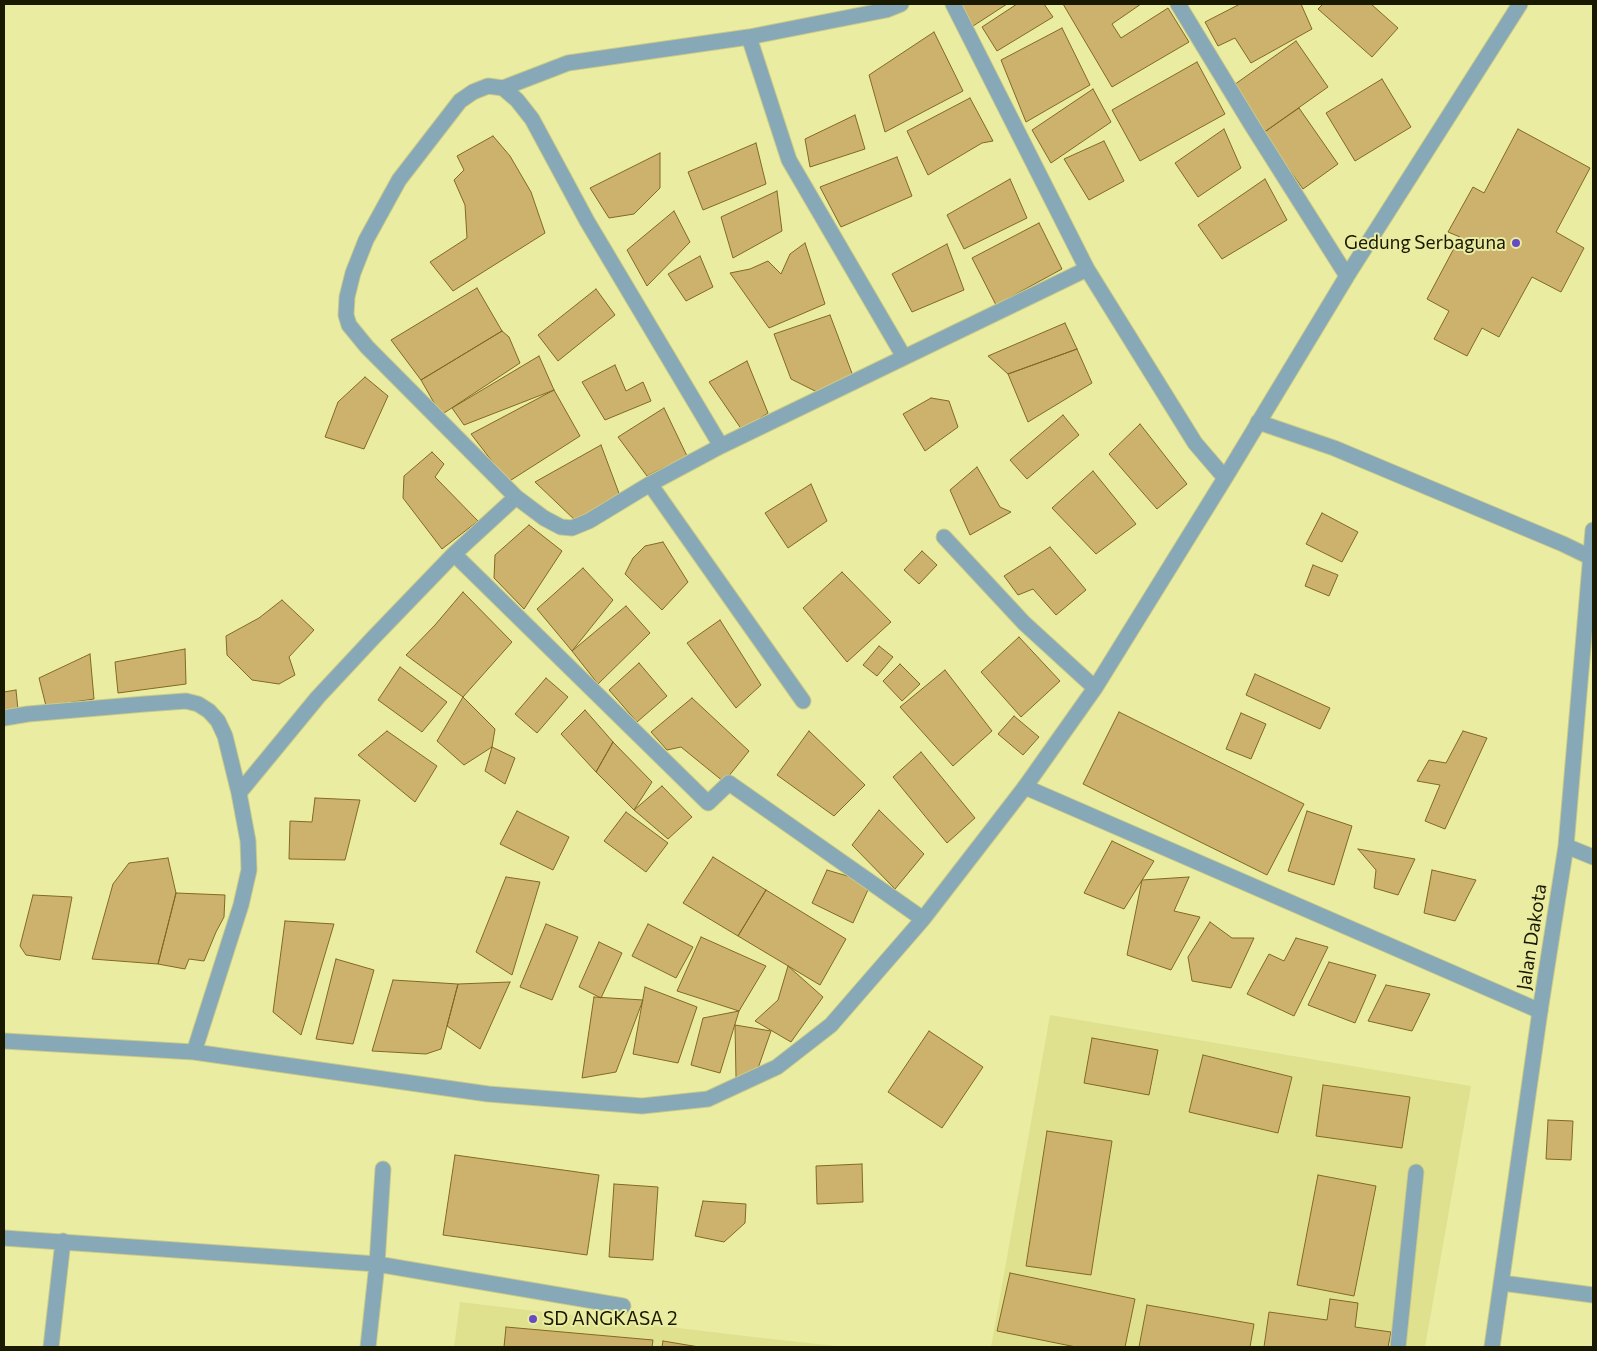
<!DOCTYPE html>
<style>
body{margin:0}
#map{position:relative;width:1597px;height:1351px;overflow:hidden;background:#eaeca2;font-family:Commissioner,sans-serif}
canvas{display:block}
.frame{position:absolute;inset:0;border:5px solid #191900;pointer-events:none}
</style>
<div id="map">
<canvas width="1597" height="1351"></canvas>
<div class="frame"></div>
</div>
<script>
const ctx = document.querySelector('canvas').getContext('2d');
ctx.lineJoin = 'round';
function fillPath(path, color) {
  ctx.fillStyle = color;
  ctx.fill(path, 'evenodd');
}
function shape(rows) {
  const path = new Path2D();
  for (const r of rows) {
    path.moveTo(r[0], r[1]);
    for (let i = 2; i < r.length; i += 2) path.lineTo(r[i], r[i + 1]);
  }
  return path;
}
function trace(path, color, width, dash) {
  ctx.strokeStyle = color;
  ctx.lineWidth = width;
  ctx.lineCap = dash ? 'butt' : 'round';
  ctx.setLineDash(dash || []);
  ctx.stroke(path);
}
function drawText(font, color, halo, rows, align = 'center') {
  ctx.font = font + ' Commissioner,sans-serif';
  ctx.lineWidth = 4;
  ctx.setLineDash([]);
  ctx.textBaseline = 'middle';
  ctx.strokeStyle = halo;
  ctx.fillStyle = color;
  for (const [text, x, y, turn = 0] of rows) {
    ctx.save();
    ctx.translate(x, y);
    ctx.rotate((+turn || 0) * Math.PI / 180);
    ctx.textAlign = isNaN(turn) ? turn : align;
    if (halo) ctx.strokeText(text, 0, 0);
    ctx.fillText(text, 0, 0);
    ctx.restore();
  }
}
fillPath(shape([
 [1050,1015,1471,1086,1425,1347,1388,1347,1390,1332,1355,1327,1327,1320,1269,1312,1264,1347,1250,1347,1254,1324,1147,1305,1139,1347,1125,1347,1135,1299,1010,1273,997,1331,1076,1347,991,1347],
 [1203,1056,1292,1077,1279,1133,1189,1112],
 [1323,1085,1410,1097,1402,1148,1316,1136],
 [1047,1131,1112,1141,1091,1275,1026,1265],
 [1318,1175,1376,1186,1354,1296,1297,1285],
 [460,1302,754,1337,845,1347,454,1347]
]), '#e0e18f');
const building = shape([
 [960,4,1007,4,970,28,960,4],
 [1017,4,1044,4,1053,17,997,51,982,27,1017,4],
 [1063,4,1141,4,1112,24,1121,38,1168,8,1189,42,1112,87,1063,4],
 [1240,4,1301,4,1312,29,1251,63,1235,38,1218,46,1205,22,1240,4],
 [1323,4,1371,4,1398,28,1372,57,1318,9,1323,4],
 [1062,28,1090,85,1026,122,1001,60,1062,28],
 [934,32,963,91,885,132,869,75,934,32],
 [1296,41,1328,87,1263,133,1231,87,1296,41],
 [1197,62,1225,114,1140,161,1112,110,1197,62],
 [1382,79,1411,127,1355,161,1326,113,1382,79],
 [1093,89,1111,122,1051,163,1032,130,1093,89],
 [970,98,993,141,982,143,928,175,907,131,970,98],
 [1299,108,1338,164,1303,189,1263,133,1299,108],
 [855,115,865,149,810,167,805,139,855,115],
 [1224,129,1241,168,1198,197,1175,163,1224,129],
 [1518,129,1590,168,1556,232,1584,248,1561,292,1532,277,1499,337,1482,328,1467,356,1434,339,1449,311,1427,299,1460,237,1448,232,1473,187,1484,193,1518,129],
 [493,136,510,156,531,192,545,233,453,291,430,262,467,238,465,205,454,180,464,170,457,156,493,136],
 [1104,141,1124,181,1089,200,1064,159,1104,141],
 [756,143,766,184,703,210,688,172,756,143],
 [660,153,660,188,634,214,609,218,590,188,660,153],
 [897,157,912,196,841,227,820,187,897,157],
 [1010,179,1027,218,964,249,947,215,1010,179],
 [1265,179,1287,220,1222,259,1198,225,1265,179],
 [777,191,782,231,733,258,721,217,777,191],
 [674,211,690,242,647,286,627,250,674,211],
 [1039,223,1062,269,996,305,972,258,1039,223],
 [805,243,825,304,769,328,730,273,750,269,768,261,781,274,790,254,805,243],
 [947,244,964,290,912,312,892,274,947,244],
 [700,256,713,287,686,301,668,274,700,256],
 [477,288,502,331,421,380,391,340,477,288],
 [596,289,615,315,558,361,538,335,596,289],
 [830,315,853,376,819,393,791,379,774,334,830,315],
 [1065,323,1077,349,1008,374,988,356,1065,323],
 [502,331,509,337,520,363,441,415,421,380,502,331],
 [1077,349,1092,383,1028,422,1008,374,1077,349],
 [539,356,554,390,464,425,452,408,539,356],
 [747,361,768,413,742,430,709,382,747,361],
 [615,365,626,391,643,382,651,401,605,420,582,382,615,365],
 [365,377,388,396,364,449,325,437,338,402,365,377],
 [554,390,580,436,508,482,471,434,554,390],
 [931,398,949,401,958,427,925,451,903,414,931,398],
 [664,408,687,456,647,476,618,437,664,408],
 [1063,415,1079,435,1027,479,1010,460,1063,415],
 [1140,424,1187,484,1157,509,1109,454,1140,424],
 [601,445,620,496,578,523,535,482,601,445],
 [432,452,444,464,435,477,478,521,442,549,403,498,404,476,432,452],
 [977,467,1000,507,1011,512,970,535,950,490,977,467],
 [1093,471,1136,524,1096,554,1052,508,1093,471],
 [811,484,827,521,788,548,765,513,811,484],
 [1322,513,1358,532,1342,562,1306,544,1322,513],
 [529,525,562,551,524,609,494,578,495,555,529,525],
 [663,542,688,582,662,610,625,574,633,558,645,546,663,542],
 [1050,547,1086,590,1056,615,1033,589,1018,595,1004,576,1050,547],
 [922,551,937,565,919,584,904,570,922,551],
 [1313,565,1338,575,1329,596,1305,586,1313,565],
 [583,568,613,600,572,651,537,609,583,568],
 [842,572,891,622,847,662,803,608,842,572],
 [463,592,512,642,463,697,406,655,435,625,463,592],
 [282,600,314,630,289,657,295,675,279,684,252,680,227,655,226,636,259,618,282,600],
 [626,606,650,633,598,684,572,651,626,606],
 [720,620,761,685,736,708,687,643,720,620],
 [1019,637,1060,681,1021,717,981,672,1019,637],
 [879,646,893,657,877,676,863,665,879,646],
 [185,649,186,684,118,693,115,662,185,649],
 [90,654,94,699,46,706,39,678,90,654],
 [639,663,667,696,637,722,609,690,639,663],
 [900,664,920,684,902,701,883,681,900,664],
 [400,667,447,702,422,732,378,700,400,667],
 [945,670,992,731,953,766,900,707,945,670],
 [1255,674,1330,708,1320,729,1246,695,1255,674],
 [546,678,568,697,537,733,515,714,546,678],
 [16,690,18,710,4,712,4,692,16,690],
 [463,697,495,729,492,747,464,765,437,741,463,697],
 [692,698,749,751,724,782,681,747,667,750,651,732,692,698],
 [585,710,613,742,596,772,561,734,585,710],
 [1119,712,1304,804,1267,875,1083,784,1119,712],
 [1241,713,1266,724,1251,759,1226,749,1241,713],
 [1014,716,1039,737,1023,755,998,734,1014,716],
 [387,731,437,766,415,802,358,755,387,731],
 [809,731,865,785,834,816,777,775,809,731],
 [1463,731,1487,738,1445,829,1425,821,1440,785,1417,781,1429,760,1446,763,1463,731],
 [613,742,652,782,634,810,596,772,613,742],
 [492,747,515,758,505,784,485,771,492,747],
 [921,752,975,818,947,843,893,777,921,752],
 [662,786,692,817,668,839,634,810,662,786],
 [315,798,360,800,345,860,289,859,290,821,312,822,315,798],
 [879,810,924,854,895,889,852,845,879,810],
 [517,811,569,837,553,870,500,844,517,811],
 [1307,811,1352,826,1334,885,1288,871,1307,811],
 [626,812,668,843,646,872,604,841,626,812],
 [1112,841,1154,861,1124,909,1084,893,1112,841],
 [1358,849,1415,859,1398,895,1374,888,1376,870,1358,849],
 [713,857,766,890,738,936,683,903,713,857],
 [168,858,176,893,158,964,92,959,113,884,129,863,168,858],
 [827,870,871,883,853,923,812,903,827,870],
 [1432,870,1476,880,1455,921,1424,913,1432,870],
 [506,877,540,882,512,975,476,952,506,877],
 [1189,877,1174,911,1200,917,1171,970,1127,955,1142,880,1189,877],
 [766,890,846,939,820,985,738,936,766,890],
 [176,893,225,895,224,917,216,932,204,961,189,959,185,969,158,964,176,893],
 [33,895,72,897,60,960,26,955,20,946,33,895],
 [285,921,334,924,301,1035,273,1012,285,921],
 [1210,922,1232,938,1254,938,1231,988,1192,981,1188,957,1210,922],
 [546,924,578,937,552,1000,520,987,546,924],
 [648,924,693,947,676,978,632,956,648,924],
 [701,937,766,966,739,1011,677,991,701,937],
 [1296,938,1328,947,1294,1016,1247,994,1269,954,1284,961,1296,938],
 [599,942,622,953,601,998,579,987,599,942],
 [336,959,374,970,353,1044,316,1039,336,959],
 [1329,962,1376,975,1355,1023,1308,1005,1329,962],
 [788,966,823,997,791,1042,755,1021,778,1000,788,966],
 [393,980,458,984,441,1049,426,1054,372,1051,393,980],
 [510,982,480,1049,447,1026,458,984,510,982],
 [1386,985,1430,994,1412,1031,1368,1021,1386,985],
 [645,987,697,1007,678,1063,633,1054,645,987],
 [594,997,643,1000,616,1072,582,1078,594,997],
 [739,1011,720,1073,691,1065,703,1018,739,1011],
 [735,1025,771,1031,756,1074,736,1077,735,1025],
 [929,1031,983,1067,942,1128,888,1092,929,1031],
 [1092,1038,1158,1050,1149,1095,1084,1083,1092,1038],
 [1203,1055,1292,1077,1278,1133,1189,1112,1203,1055],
 [1323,1085,1410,1097,1402,1148,1316,1136,1323,1085],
 [1548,1120,1573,1121,1571,1160,1546,1159,1548,1120],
 [1047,1131,1112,1141,1091,1275,1026,1266,1047,1131],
 [455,1155,599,1175,587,1255,443,1235,455,1155],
 [862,1164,863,1202,817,1204,816,1166,862,1164],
 [1318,1175,1376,1186,1354,1296,1297,1285,1318,1175],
 [614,1184,658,1187,653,1260,609,1257,614,1184],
 [703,1201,746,1204,745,1223,724,1242,695,1236,703,1201],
 [1010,1273,1135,1299,1125,1347,1076,1347,997,1331,1010,1273],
 [1330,1299,1358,1303,1355,1327,1391,1332,1388,1347,1264,1347,1269,1312,1327,1320,1330,1299],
 [1147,1305,1254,1324,1250,1347,1139,1347,1147,1305],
 [506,1327,653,1340,652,1347,504,1347,506,1327],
 [663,1341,699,1347,662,1347,663,1341]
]);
fillPath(building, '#cdb26d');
trace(building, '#826921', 1);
const lane = shape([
 [1258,422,1334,448,1563,544,1590,557],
 [1025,787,1540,1011],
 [4,1238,377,1264,623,1306],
 [51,1347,63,1241],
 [368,1347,377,1264,383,1169],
 [1398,1347,1416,1172]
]);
const street = shape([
 [953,4,1087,269,1195,443,1225,478],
 [1178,4,1251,124,1347,276],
 [749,37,789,160,904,357],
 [503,88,568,63,749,37,886,10,901,4],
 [650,484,803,701],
 [516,497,367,347,349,325,346,315,347,297,353,273,366,240,399,180,460,101,473,92,488,86,503,88,517,100,532,119,587,221,721,446],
 [944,537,1024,623,1095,688],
 [454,554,708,803,729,783,923,919],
 [4,718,28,714,145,704,186,701,198,704,209,711,218,721,225,736,239,793],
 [1566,846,1593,857],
 [4,1041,194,1052,488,1094,642,1106,708,1099,777,1067,831,1025,923,919,1025,787,1095,688,1225,478,1347,276,1520,4],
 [194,1052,241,905,249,870,248,841,239,793,318,697,374,637,454,554,516,497,544,518,561,527,572,528,589,521,650,484,721,446,1087,269],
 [1502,1283,1593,1295],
 [1492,1347,1540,1011,1566,846,1593,530]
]);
trace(lane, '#c9ca88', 17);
trace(street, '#c9ca88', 17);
trace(lane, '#87a8b7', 15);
trace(street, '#87a8b7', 15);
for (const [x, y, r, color] of [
 [1516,243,5,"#664ac3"],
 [533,1319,5,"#664ac3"]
]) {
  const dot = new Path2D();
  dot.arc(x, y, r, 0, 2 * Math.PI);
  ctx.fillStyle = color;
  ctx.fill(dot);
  trace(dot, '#eaeca2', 2);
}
drawText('19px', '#191900', '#eaeca2', [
 ["Gedung Serbaguna",1506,243],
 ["SD ANGKASA 2",543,1319,"left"]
], 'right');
drawText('19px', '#191900', '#eaeca2', [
 ["Jalan Dakota",1532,937,-81]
]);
</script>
